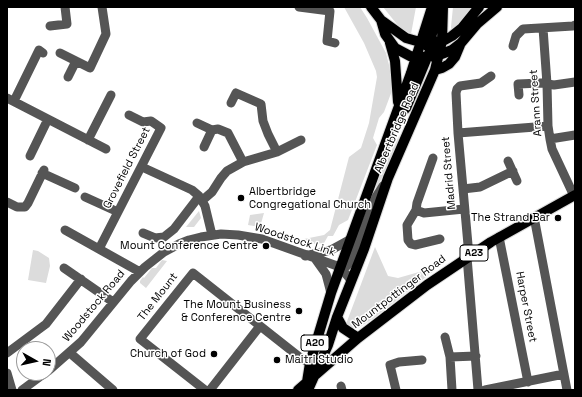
<!DOCTYPE html>
<style>
body{margin:0}
#map{position:relative;width:582px;height:397px;overflow:hidden;background:#fff;font-family:"Space Grotesk",sans-serif}
canvas{display:block}
.frame{position:absolute;inset:0;border:8px solid #000;pointer-events:none}
.north{position:absolute;left:16px;top:341px;width:40px;height:40px;box-sizing:border-box;background:#fff;border:1px solid #999;border-radius:50%;rotate:98deg;font-size:11px;font-weight:700;line-height:16px;text-align:center;color:#000}
.north::after{content:'';display:block;margin:auto;width:14px;height:18px;background:#000;clip-path:polygon(50% 0,100% 100%,50% 72%,0 100%)}
</style>
<div id="map">
<canvas width="582" height="397"></canvas>
<div class="frame"></div>
<div class="north">N</div>
</div>
<script>
const ctx = document.querySelector('canvas').getContext('2d');
ctx.lineJoin = 'round';
function fillPath(path, color) {
  ctx.fillStyle = color;
  ctx.fill(path, 'evenodd');
}
function shape(rows) {
  const path = new Path2D();
  for (const r of rows) {
    path.moveTo(r[0], r[1]);
    for (let i = 2; i < r.length; i += 2) path.lineTo(r[i], r[i + 1]);
  }
  return path;
}
function trace(path, color, width, dash) {
  ctx.strokeStyle = color;
  ctx.lineWidth = width;
  ctx.lineCap = dash ? 'butt' : 'round';
  ctx.setLineDash(dash || []);
  ctx.stroke(path);
}
function drawText(font, color, halo, rows, align = 'center') {
  ctx.font = font + ' "Space Grotesk",sans-serif';
  ctx.lineWidth = 3;
  ctx.setLineDash([]);
  ctx.textBaseline = 'middle';
  ctx.strokeStyle = halo;
  ctx.fillStyle = color;
  for (const [text, x, y, turn = 0] of rows) {
    ctx.save();
    ctx.translate(x, y);
    ctx.rotate((+turn || 0) * Math.PI / 180);
    ctx.textAlign = isNaN(turn) ? turn : align;
    if (halo) ctx.strokeText(text, 0, 0);
    ctx.fillText(text, 0, 0);
    ctx.restore();
  }
}
fillPath(shape([
 [344,7,360,7,367,18,386,53,389,65,393,88,384,112,379,118,373,138,377,145,348,220,339,225,333,236,328,236,324,243,312,244,299,240,324,235,330,230,349,157,361,148,369,123,377,77,376,71,364,43],
 [383,7,416,7,411,34,400,28],
 [453,7,473,7,460,24,452,31,451,27],
 [400,134,393,154,377,188,375,187,385,163],
 [199,211,201,218,194,227,186,227],
 [264,213,260,227,248,225,250,215],
 [375,247,388,276,398,278,433,268,435,270,374,318,354,331,346,324],
 [33,250,38,251,49,258,50,266,46,283,28,280],
 [162,260,167,261,146,288,140,283,140,281,143,277,144,278,152,268,156,268]
]), '#dcdcdc');
const major = shape([
 [371,7,381,20,406,38,420,42,430,43,442,41],
 [381,20,385,34,395,48,410,56,427,57,439,55,452,50,461,43,477,24,497,7],
 [390,43,395,61,398,102],
 [428,47,431,39,436,13,439,7],
 [435,70,442,68,449,64,455,57,460,45],
 [397,118,406,108,428,55,436,45,452,36,462,28,479,7],
 [337,317,343,328,358,338],
 [306,388,310,363,331,293,411,73,432,7],
 [298,390,358,338,427,285,491,242,575,195],
 [308,390,328,345,337,317,364,249,388,178,435,70,442,41,443,7]
]);
trace(major, '#dbdbdb', 12);
trace(shape([
 [299,7,330,11,327,41,335,43],
 [50,26,67,24,65,7],
 [543,28,547,84,548,126,550,139,552,149,574,196],
 [513,46,516,36,523,29,573,26,575,25],
 [60,53,90,68,106,34,102,7],
 [68,77,76,61],
 [519,95,518,84,541,83,554,85,575,82],
 [7,98,106,149],
 [14,101,39,50,43,53],
 [231,103,236,93,261,104,263,121,268,134,277,152],
 [197,123,212,130,218,129,228,133,243,162],
 [458,133,548,126],
 [550,139,575,135],
 [88,140,111,95],
 [204,147,212,130],
 [30,156,48,119],
 [433,158,417,203,416,210,407,225,408,240,411,244,415,245,440,239],
 [508,161,517,181],
 [142,167,192,190,199,196,205,206,212,235],
 [42,173,75,188],
 [463,189,480,187,513,171],
 [85,197,118,212],
 [7,202,17,207,25,207,28,203,44,170],
 [416,210,424,213,464,209],
 [534,217,567,390],
 [65,230,140,272],
 [143,233,155,238,164,237,174,229,197,199,205,198,212,192,221,178,227,171,243,162,277,152,301,140],
 [499,237,528,382],
 [99,249,161,128,151,121,143,122,129,115],
 [305,256,331,250,351,239],
 [469,256,458,133,456,93,457,89,460,86,481,83,491,76],
 [467,257,478,390],
 [316,260,326,274,331,293],
 [340,267,347,266,352,259,376,197,383,186],
 [64,268,113,302],
 [445,337,450,357,452,390],
 [7,353,46,324,81,279],
 [70,353,113,390],
 [450,357,476,356],
 [48,371,81,342,131,281,145,267,164,252,179,244,189,240,201,237,221,234,238,235,262,239,340,267,351,280],
 [7,373,12,390],
 [341,386,342,390],
 [22,390,45,373],
 [205,390,140,339,193,273,302,359,310,363,315,362],
 [210,390,260,326],
 [396,390,390,365,399,362,422,360],
 [485,390,564,374]
]), '#555', 9);
trace(major, '#000', 10);
for (const [x, y, r, color] of [
 [241,198,4,"#000"],
 [558,218,4,"#000"],
 [266,246,4,"#000"],
 [299,311,4,"#000"],
 [214,354,4,"#000"],
 [277,360,4,"#000"]
]) {
  const dot = new Path2D();
  dot.arc(x, y, r, 0, 2 * Math.PI);
  ctx.fillStyle = color;
  ctx.fill(dot);
  trace(dot, '#fff', 1.5);
}
for (const [x, y, w] of [
 [474,253,28],
 [315,343,28]
]) {
  const box = new Path2D();
  box.roundRect(x - w / 2, y - 8, w, 16, 3);
  ctx.fillStyle = '#fff';
  ctx.fill(box);
  trace(box, '#000', 1);
}
drawText('bold 10px', '#000', null, [
 ["A23",474,253],
 ["A20",315,343]
]);
drawText('11px', '#000', '#fff', [
 ["Arann Street",536,103,-94],
 ["Albertbridge Road",397,128,-67],
 ["Grovefield Street",127,168,-63],
 ["Madrid Street",449,173,-95],
 ["Woodstock Link",295,240,18],
 ["Mountpottinger Road",399,292,-37],
 ["The Mount",158,297,-52],
 ["Woodstock Road",94,306,-50],
 ["Harper Street",526,307,79]
]);
drawText('11px', '#000', '#fff', [
 ["Albertbridge",249,192,"left"],
 ["Congregational Church",249,205,"left"],
 ["The Strand Bar",550,218],
 ["Mount Conference Centre",258,246],
 ["The Mount Business",291,305],
 ["& Conference Centre",291,318],
 ["Church of God",206,354],
 ["Maitri Studio",285,360,"left"]
], 'right');
</script>
